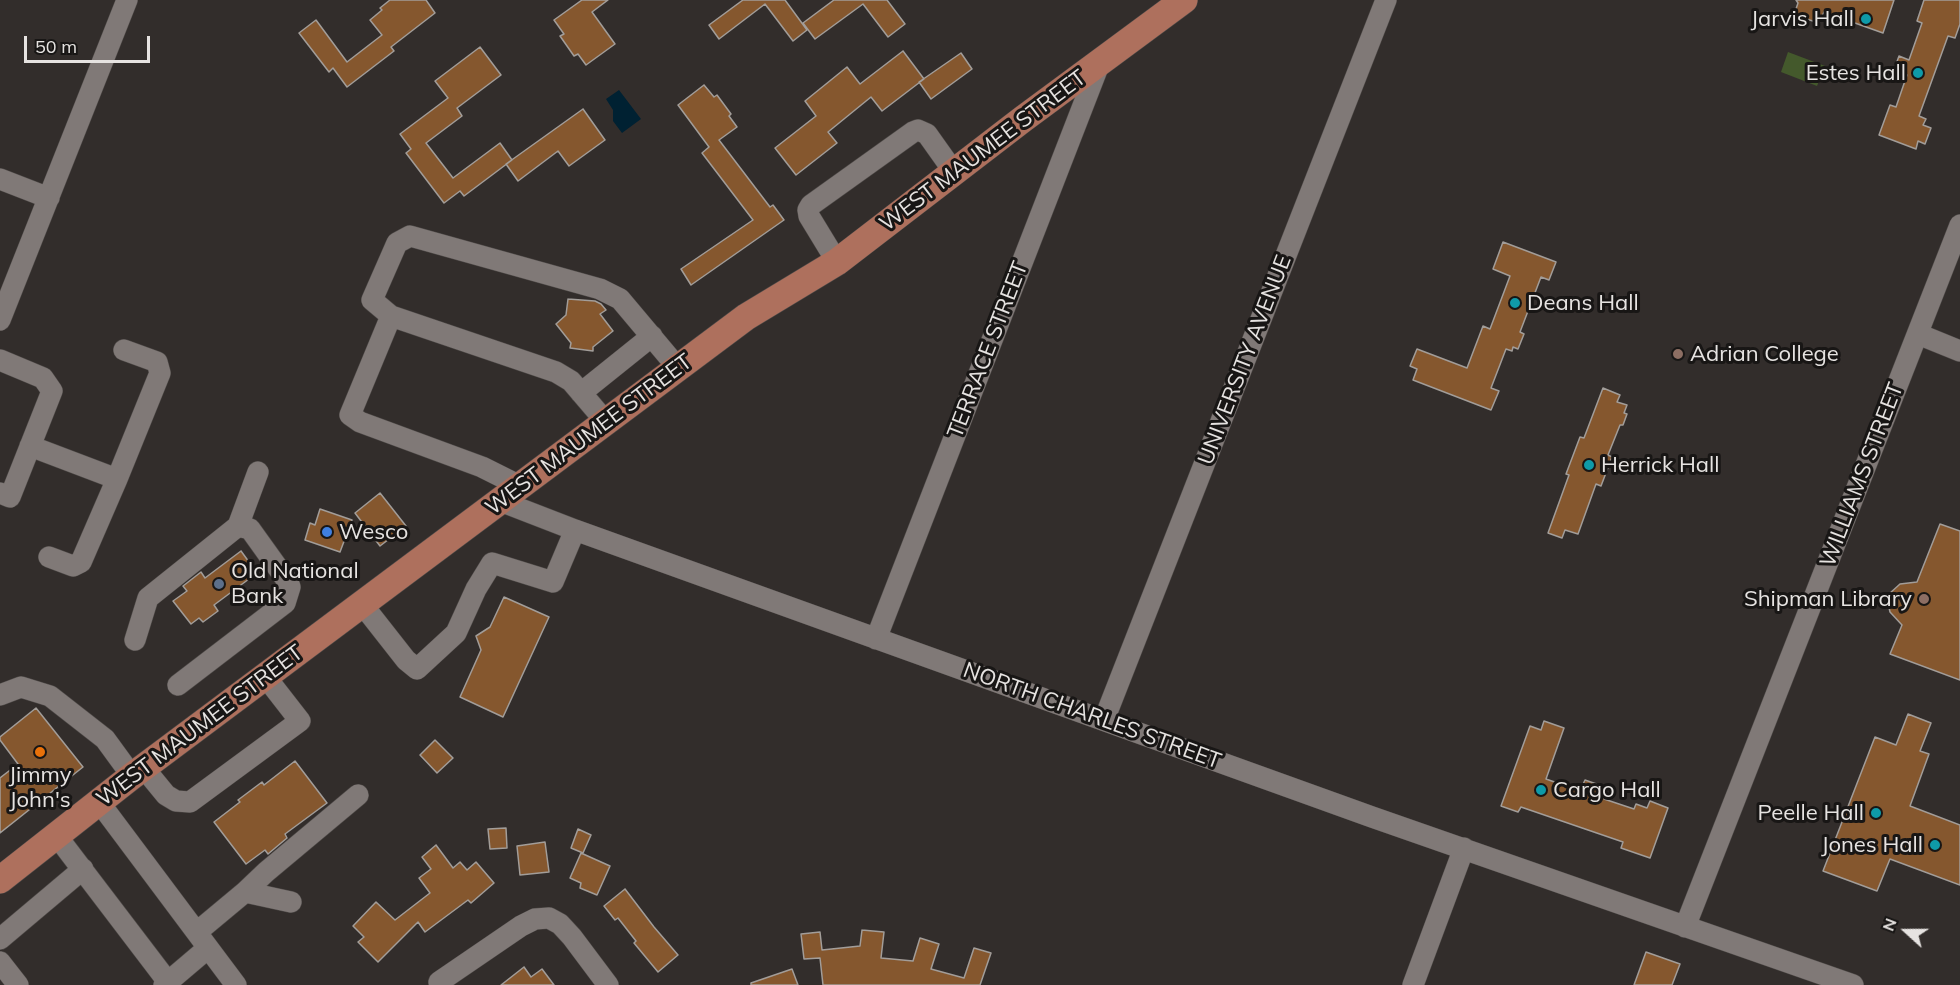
<!DOCTYPE html>
<style>
body{margin:0}
#map{position:relative;width:1960px;height:985px;overflow:hidden;background:#322d2b;font-family:Mulish,sans-serif}
canvas{display:block}
.north{position:absolute;left:1876px;top:901px;width:60px;height:60px;-webkit-text-stroke:4px #181615;paint-order:stroke;rotate:291deg;font-size:16px;font-weight:700;line-height:24px;text-align:center;color:#e6e3e1}
.north::after{content:'';display:block;margin:auto;width:21px;height:27px;background:#e6e3e1;clip-path:polygon(50% 0,100% 100%,50% 72%,0 100%)}
.scale{position:absolute;left:24px;top:36px;width:126px;height:27px;box-sizing:border-box;border:3px solid #e6e3e1;border-top:0;padding-left:8px;font-size:18px;line-height:21px;white-space:nowrap;color:#e6e3e1;-webkit-text-stroke:4px #181615;paint-order:stroke}
</style>
<div id="map">
<canvas width="1960" height="985"></canvas>
<div class="north">N</div>
<div class="scale">50 m</div>
</div>
<script>
const ctx = document.querySelector('canvas').getContext('2d');
ctx.lineJoin = 'round';
function fillPath(path, color) {
  ctx.fillStyle = color;
  ctx.fill(path, 'evenodd');
}
function shape(rows) {
  const path = new Path2D();
  for (const r of rows) {
    path.moveTo(r[0], r[1]);
    for (let i = 2; i < r.length; i += 2) path.lineTo(r[i], r[i + 1]);
  }
  return path;
}
function trace(path, color, width, dash) {
  ctx.strokeStyle = color;
  ctx.lineWidth = width;
  ctx.lineCap = dash ? 'butt' : 'round';
  ctx.setLineDash(dash || []);
  ctx.stroke(path);
}
function drawText(font, color, halo, rows, align = 'center') {
  ctx.font = font + ' Mulish,sans-serif';
  ctx.lineWidth = 6;
  ctx.setLineDash([]);
  ctx.textBaseline = 'middle';
  ctx.strokeStyle = halo;
  ctx.fillStyle = color;
  for (const [text, x, y, turn = 0] of rows) {
    ctx.save();
    ctx.translate(x, y);
    ctx.rotate((+turn || 0) * Math.PI / 180);
    ctx.textAlign = isNaN(turn) ? turn : align;
    if (halo) ctx.strokeText(text, 0, 0);
    ctx.fillText(text, 0, 0);
    ctx.restore();
  }
}
fillPath(shape([
 [1788,52,1825,66,1817,86,1781,72]
]), '#44592c');
fillPath(shape([
 [619,90,641,119,622,133,613,121,613,110,606,99]
]), '#002132');
const building = shape([
 [390,0,426,0,435,13,391,47,394,51,347,87,333,68,329,72,299,33,316,20,347,62,382,35,370,20,382,10,380,8,390,0],
 [582,0,608,0,592,12,615,44,586,65,578,54,574,56,560,36,564,34,554,20,582,0],
 [743,0,785,0,807,30,793,41,765,4,719,39,709,25,743,0],
 [834,0,887,0,905,24,888,37,863,4,815,39,803,23,834,0],
 [1796,0,1894,0,1883,33,1824,12,1819,23,1794,15,1798,3,1796,0],
 [1924,0,1960,0,1960,24,1955,38,1948,36,1919,116,1926,119,1923,125,1931,128,1925,144,1918,141,1916,149,1879,135,1890,105,1896,107,1907,75,1894,70,1899,56,1909,60,1922,23,1917,21,1924,0],
 [480,47,501,75,457,108,462,116,426,143,453,178,500,143,512,160,464,196,460,191,444,203,406,153,411,149,400,134,448,98,435,81,480,47],
 [903,51,924,79,882,111,871,97,828,132,837,143,796,175,775,148,816,116,805,101,847,67,860,84,903,51],
 [961,53,972,69,931,99,919,82,961,53],
 [704,85,714,97,717,95,731,114,729,116,737,127,719,140,770,207,773,205,784,220,691,285,681,269,753,220,702,153,709,147,678,105,704,85],
 [583,109,605,140,569,166,558,151,518,181,506,164,583,109],
 [1503,242,1556,262,1549,280,1541,277,1520,332,1524,334,1518,349,1513,347,1512,351,1506,349,1491,388,1499,391,1491,410,1413,380,1417,369,1410,366,1417,349,1467,368,1483,326,1490,329,1510,276,1493,269,1503,242],
 [568,299,595,301,601,304,606,310,600,314,613,331,593,347,593,351,570,348,571,343,556,324,566,315,568,299],
 [1603,388,1620,395,1617,402,1627,405,1624,413,1627,414,1623,425,1620,425,1608,455,1612,457,1601,486,1596,484,1578,534,1565,530,1562,538,1548,533,1569,475,1566,474,1580,437,1584,438,1603,388],
 [380,493,406,526,380,546,355,513,380,493],
 [320,509,352,520,340,552,305,540,310,523,315,525,320,509],
 [1940,524,1960,531,1960,680,1890,654,1902,625,1890,612,1888,603,1889,594,1900,584,1917,582,1940,524],
 [241,551,257,573,214,605,218,611,203,622,199,618,191,624,173,601,187,591,183,586,201,572,205,578,241,551],
 [504,597,549,617,503,717,460,697,481,650,476,636,490,627,504,597],
 [36,708,83,767,0,833,0,778,18,764,0,740,0,737,36,708],
 [1908,714,1931,723,1920,751,1929,754,1910,806,1960,825,1960,885,1890,859,1877,891,1823,871,1875,737,1896,745,1908,714],
 [1544,721,1564,728,1546,779,1580,791,1585,780,1608,788,1604,799,1634,809,1636,804,1647,808,1650,801,1668,808,1650,858,1621,848,1623,842,1521,807,1518,812,1501,806,1530,726,1541,730,1544,721],
 [435,740,453,758,437,773,420,755,435,740],
 [295,761,327,803,285,834,287,838,268,854,265,850,246,864,214,822,240,802,238,800,262,782,264,785,295,761],
 [506,828,507,848,490,849,488,829,506,828],
 [578,829,591,835,583,853,571,848,578,829],
 [545,842,549,872,520,875,517,846,545,842],
 [436,845,453,868,460,862,467,870,476,862,494,883,471,903,468,900,425,932,418,922,378,962,358,942,364,937,353,926,376,902,395,920,430,893,419,878,431,869,422,857,436,845],
 [581,853,610,866,597,895,580,888,581,883,570,878,581,853],
 [625,889,654,927,678,955,658,972,634,943,636,941,618,918,615,920,604,906,625,889],
 [862,930,884,932,881,958,913,961,920,938,939,944,931,969,964,978,974,948,991,953,980,985,823,985,820,958,804,959,801,934,820,932,822,950,860,946,862,930],
 [1646,952,1680,964,1672,985,1634,985,1646,952],
 [524,967,531,977,542,969,554,985,501,985,524,967],
 [792,969,798,985,751,985,751,983,792,969]
]);
fillPath(building, '#85572e');
trace(building, '#a29d99', 1.5);
const minor = shape([
 [0,179,49,198],
 [837,262,809,216,808,210,811,205,913,132,918,130,927,134,954,172],
 [391,316,372,300,397,243,410,236,600,289,620,299,678,368],
 [0,320,127,0],
 [1918,334,1960,351],
 [0,360,43,378,52,391,10,497,0,493],
 [581,393,652,336],
 [30,446,117,479,160,373,157,362,124,350],
 [520,486,482,467,360,422,350,415,391,316,556,372,571,381,606,422],
 [500,501,575,530,1372,817,1853,985],
 [238,526,258,472],
 [49,557,73,566,81,562,117,479],
 [362,604,406,660,417,669,456,633,476,589,492,563,553,582,575,530],
 [876,639,1100,62],
 [135,640,148,598,238,526,250,529,288,582,290,587,285,603,178,685],
 [0,695,21,687,50,696,105,739,132,776],
 [1104,720,1386,0],
 [143,767,166,795,176,801,190,802,300,721,265,676],
 [99,802,236,985],
 [56,835,168,982,164,985],
 [245,892,266,872,358,795],
 [1685,927,1960,225],
 [197,932,245,892,291,902],
 [0,939,83,869],
 [0,962,18,985],
 [168,982,208,948],
 [439,982,521,926,535,919,549,918,560,924,572,937,608,985],
 [1413,985,1464,848]
]);
const major = shape([
 [0,880,132,776,746,317,837,262,1023,119,1184,0]
]);
trace(minor, '#4f4b49', 22);
trace(major, '#4f4b49', 28);
trace(minor, '#807977', 21);
trace(major, '#ae705d', 27);
for (const [x, y, r, color] of [
 [1866,19,6,"#0f9aa8"],
 [1918,73,6,"#0f9aa8"],
 [1515,303,6,"#0f9aa8"],
 [1678,354,6,"#8d6e63"],
 [1589,465,6,"#0f9aa8"],
 [327,532,6,"#3f7fe0"],
 [219,584,6,"#5c6f8a"],
 [1924,599,6,"#8d6e63"],
 [40,752,6,"#e8710a"],
 [1541,790,6,"#0f9aa8"],
 [1876,813,6,"#0f9aa8"],
 [1935,845,6,"#0f9aa8"]
]) {
  const dot = new Path2D();
  dot.arc(x, y, r, 0, 2 * Math.PI);
  ctx.fillStyle = color;
  ctx.fill(dot);
  trace(dot, '#181615', 2);
}
drawText('22px', '#e6e3e1', '#181615', [
 ["Jarvis Hall",1854,19,"right"],
 ["Estes Hall",1906,73,"right"],
 ["Deans Hall",1527,303],
 ["Adrian College",1690,354],
 ["Herrick Hall",1601,465],
 ["Wesco",339,532],
 ["Old National",231,571],
 ["Bank",231,596],
 ["Shipman Library",1912,599,"right"],
 ["Jimmy",40,775,"center"],
 ["John's",40,800,"center"],
 ["Cargo Hall",1553,790],
 ["Peelle Hall",1864,813,"right"],
 ["Jones Hall",1923,845,"right"]
], 'left');
drawText('22px', '#e6e3e1', '#181615', [
 ["WEST MAUMEE STREET",983,151,-37],
 ["TERRACE STREET",988,350,-69],
 ["UNIVERSITY AVENUE",1245,360,-69],
 ["WEST MAUMEE STREET",589,435,-37],
 ["WILLIAMS STREET",1862,475,-69],
 ["NORTH CHARLES STREET",1092,716,20],
 ["WEST MAUMEE STREET",200,726,-37]
]);
</script>
